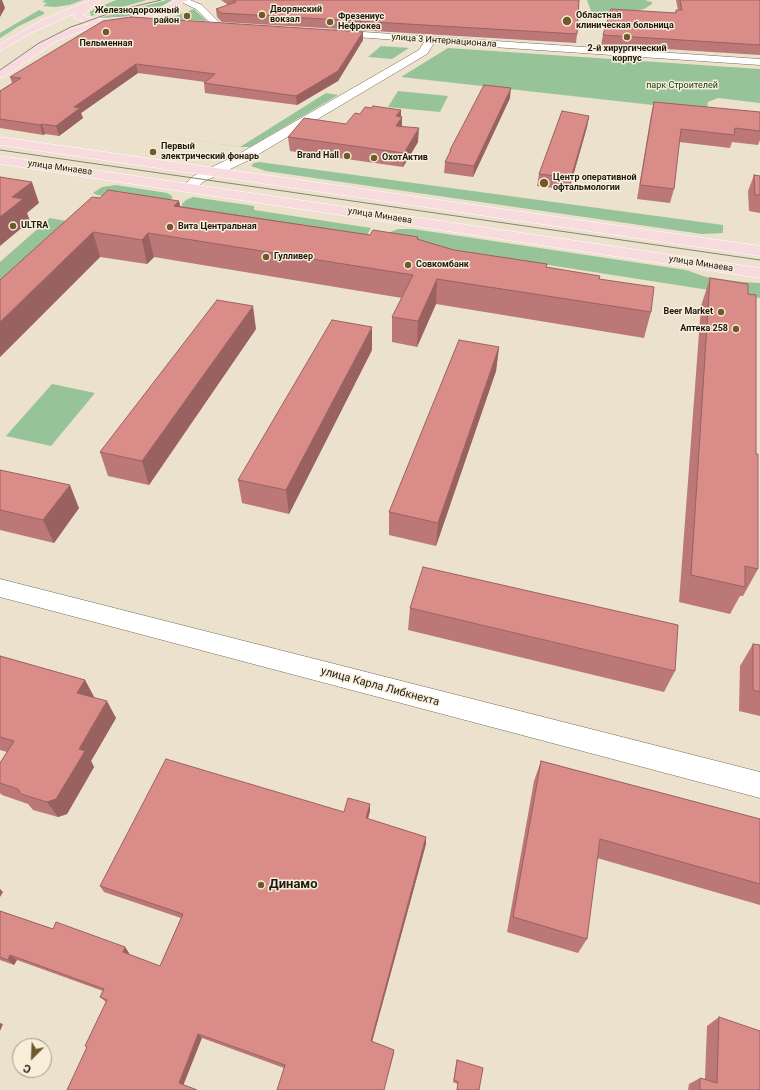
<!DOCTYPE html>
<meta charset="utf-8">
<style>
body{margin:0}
#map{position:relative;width:760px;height:1090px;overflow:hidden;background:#ebe1cc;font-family:Roboto,sans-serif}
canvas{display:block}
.north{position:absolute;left:12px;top:1038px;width:40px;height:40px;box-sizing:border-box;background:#f8eed9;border:1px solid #a0998a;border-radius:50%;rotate:204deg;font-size:11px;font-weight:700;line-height:16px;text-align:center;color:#1d1a13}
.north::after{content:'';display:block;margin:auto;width:14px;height:18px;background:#705a2a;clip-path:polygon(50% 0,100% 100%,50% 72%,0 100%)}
</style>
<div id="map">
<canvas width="760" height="1090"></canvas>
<div class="north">С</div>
</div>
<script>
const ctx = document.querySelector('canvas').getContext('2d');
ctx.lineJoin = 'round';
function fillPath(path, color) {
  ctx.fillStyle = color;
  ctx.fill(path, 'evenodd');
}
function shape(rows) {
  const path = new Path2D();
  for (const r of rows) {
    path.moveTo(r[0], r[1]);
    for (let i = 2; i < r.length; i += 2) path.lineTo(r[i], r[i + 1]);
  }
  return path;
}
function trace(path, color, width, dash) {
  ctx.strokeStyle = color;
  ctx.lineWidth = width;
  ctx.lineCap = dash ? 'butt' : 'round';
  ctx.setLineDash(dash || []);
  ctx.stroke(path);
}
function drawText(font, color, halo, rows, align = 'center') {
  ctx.font = font + ' Roboto,sans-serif';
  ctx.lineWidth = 3;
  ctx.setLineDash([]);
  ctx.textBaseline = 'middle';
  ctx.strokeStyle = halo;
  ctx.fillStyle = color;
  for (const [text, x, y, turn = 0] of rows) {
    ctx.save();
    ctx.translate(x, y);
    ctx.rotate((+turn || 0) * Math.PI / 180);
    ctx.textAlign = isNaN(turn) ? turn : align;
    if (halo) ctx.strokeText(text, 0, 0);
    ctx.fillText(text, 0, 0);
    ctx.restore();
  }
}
fillPath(shape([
 [45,0,83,0,69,5,55,7,43,6,47,3,42,2],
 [116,0,147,0,91,16,90,12,93,10],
 [167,0,172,0,161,7,136,15,121,18,99,18],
 [587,0,644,0,652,2,652,4,644,9,622,13,586,12,591,11],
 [194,9,207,21,168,19,191,10],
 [39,10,44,12,44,14,19,26,0,38,0,33],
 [381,46,409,48,392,59,368,57],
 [448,48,760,69,760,103,718,98,708,102,707,111,401,77],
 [398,91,448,96,440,112,388,107],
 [326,93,338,95,250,147,239,147,146,133,240,147],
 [259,162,723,225,723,233,702,234,266,171,251,166,254,163],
 [116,185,167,193,172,196,172,198,168,203,161,205,97,195,93,193,102,187],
 [193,197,254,206,254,210,371,228,367,235,364,236,183,207,182,204,186,200],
 [50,218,66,221,0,281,0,262],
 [398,229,413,229,686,270,706,277,742,282,760,283,760,298,395,241,388,233],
 [52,384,95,393,51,446,6,436]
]), '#97c398');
const street = shape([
 [177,0,190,0,202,5,223,26,218,29,215,28,196,9,177,0],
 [334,30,760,59,760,65,434,43,427,54,247,161,203,182,195,190,185,190,183,187,193,176,237,155,419,50,424,42,330,35,329,33,334,30],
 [0,579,760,772,760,798,0,597,0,579]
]);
const primary = shape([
 [90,0,101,0,83,15,95,19,127,17,155,10,176,0,188,0,161,14,127,23,105,25,79,32,57,41,4,77,0,78,0,70,49,37,72,28,90,24,75,18,73,14,31,33,0,51,0,44,42,20,90,0],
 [0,137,760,246,760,256,0,145,0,137],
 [0,156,760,268,760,278,0,164,0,156]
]);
trace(street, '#756c5a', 1);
trace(primary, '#fff', 1);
fillPath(street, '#fff');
fillPath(primary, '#f7dbde');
trace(shape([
 [0,70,39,43,71,27,119,10,161,0],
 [0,150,760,260]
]), '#878173', 1);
fillPath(shape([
 [221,0,579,0,577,34,576,43,222,22,217,17,216,9,228,5],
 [676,0,760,0,760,55,601,45,603,35,675,13,676,10,678,10],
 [363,32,363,40,338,81,297,105,205,93,204,83,205,82,138,73,81,113,83,118,59,136,45,134,43,135,0,128,0,91,12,83,10,77],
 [510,98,473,177,444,173,445,162,449,154,450,150],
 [654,102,760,112,760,140,758,145,732,142,730,148,679,142,674,189,670,203,637,199,651,115],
 [401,110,401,116,402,117,402,126,418,142,403,167,290,151,288,137,346,124,360,114],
 [589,116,587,127,569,190,537,186,539,174],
 [754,175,760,176,760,213,749,211,748,191],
 [100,198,179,201,180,206,370,235,418,237,418,239,454,250,547,264,546,267,599,279,651,312,644,338,436,304,417,347,392,342,392,317,402,298,154,257,147,264,100,257,0,357],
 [710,278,748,294,756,454,758,569,743,596,740,596,730,614,679,602,701,306],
 [256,329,149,485,108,476,100,452],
 [499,347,496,371,436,546,389,535,389,512],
 [372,350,289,514,242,503,238,480],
 [0,470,79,508,54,543,0,530],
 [410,608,675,671,664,692,408,630],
 [753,644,760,645,760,716,739,711,740,666],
 [0,656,85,680,94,697,116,718,91,761,94,767,67,814,58,817,33,810,28,804,2,795,0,793,0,763,7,752,0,750],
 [541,761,760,819,760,905,597,858,587,939,578,953,507,932,534,781],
 [370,804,370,811,368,819,426,837,426,844,372,1042,394,1050,394,1053,284,1068,202,1038,87,1047,85,1046,106,1002,100,997,103,991,17,960,14,965,0,960,0,911,53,929,125,947,129,953,128,954,160,966,181,918,104,892,100,886],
 [719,1017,760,1090,688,1090,689,1084,700,1078,705,1079,707,1026],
 [457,1060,479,1090,457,1090,458,1084,453,1082]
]), '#bb7876');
fillPath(shape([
 [0,0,2,0,5,8,0,17],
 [363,32,363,40,338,81,297,105,296,96],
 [136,64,138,73,81,113,83,118,59,136,56,126,74,107],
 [511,88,510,98,473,177,474,166],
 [401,110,401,119,402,117,402,130,396,129,396,116],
 [589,116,587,127,569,190,571,178],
 [42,124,45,134,43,135,40,125],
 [419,128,418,142,403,167,404,153],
 [32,182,39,203,27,213,30,221,0,246,0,217,12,197],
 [179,201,183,225,174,206],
 [93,232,100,257,0,357,0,322],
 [148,233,154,257,147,264,142,240],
 [437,279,436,304,417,347,418,321],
 [253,306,256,329,149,485,142,461],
 [372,327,372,350,289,514,286,490],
 [499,347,496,371,436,546,438,523],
 [70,485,79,508,54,543,43,520],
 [85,680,94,697,86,710,77,693],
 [107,701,116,718,91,761,94,767,67,814,58,817,47,802,79,749],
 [370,804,370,811,366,825,366,818],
 [426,837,426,844,371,1045,371,1041],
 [0,889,3,892,0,897],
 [125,947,129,953,127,958,123,952],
 [10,955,17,960,14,965,8,960],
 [0,1023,3,1024,0,1031],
 [198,1034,202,1038,183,1086,179,1083],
 [394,1050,394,1053,384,1090]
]), '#996260');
const building = shape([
 [233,0,579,0,577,34,221,13,216,9,236,2,233,0],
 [680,0,760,0,760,45,603,35,611,9,676,13,676,10,682,10,680,0],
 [131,17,363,32,338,71,296,96,204,83,215,74,136,64,74,107,80,108,56,126,42,124,40,125,0,119,0,91,21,78,10,77,103,21,131,17],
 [484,85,511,88,474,166,445,162,451,150,450,150,484,85],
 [654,102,760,112,760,131,735,128,734,135,681,129,674,189,640,185,654,102],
 [373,106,401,110,396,116,402,117,396,126,419,128,404,153,288,137,304,118,346,124,355,113,360,114,365,107,372,108,373,106],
 [562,111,589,116,571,178,539,174,562,111],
 [754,175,760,176,760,195,755,195,754,175],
 [0,177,32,182,12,197,23,199,0,217,0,177],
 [108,190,179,201,174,206,370,235,373,230,418,237,417,239,454,250,547,264,546,267,600,276,599,279,654,287,651,312,437,279,418,321,392,317,413,275,148,233,142,240,93,232,0,322,0,280,92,197,100,198,108,190],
 [710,278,748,284,748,294,756,295,756,454,758,454,758,569,745,566,745,587,691,575,710,278],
 [217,300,253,306,142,461,100,452,217,300],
 [332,320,372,327,286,490,238,480,332,320],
 [459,340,499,347,438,523,389,512,459,340],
 [0,470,70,485,43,520,0,510,0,470],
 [423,567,678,625,675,671,410,608,423,567],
 [753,644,760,645,760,692,753,690,753,644],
 [0,656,85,680,77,693,107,701,79,749,85,751,56,799,47,802,21,794,18,789,0,783,0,763,14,741,0,737,0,656],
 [166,759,344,812,348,798,370,804,366,818,426,837,371,1041,394,1050,384,1090,277,1090,285,1065,198,1034,179,1083,197,1090,67,1090,87,1047,85,1046,107,1000,100,997,104,989,10,955,8,960,0,957,0,911,53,929,56,922,125,947,123,952,160,966,183,914,100,886,166,759],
 [541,761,760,819,760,884,600,839,587,939,513,917,541,761],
 [719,1017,760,1031,760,1090,700,1090,700,1078,717,1083,719,1017],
 [457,1060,483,1068,479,1090,457,1090,458,1082,454,1080,457,1060]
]);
fillPath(building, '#da8c89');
trace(building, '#996260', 1);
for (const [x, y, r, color] of [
 [262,15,4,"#705a2a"],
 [187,16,4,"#705a2a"],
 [567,21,5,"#705a2a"],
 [330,22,4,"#705a2a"],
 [106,32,4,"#705a2a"],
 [627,37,4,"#705a2a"],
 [153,152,4,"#705a2a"],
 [347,156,4,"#705a2a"],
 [374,158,4,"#705a2a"],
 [544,183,5,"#705a2a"],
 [13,226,4,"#705a2a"],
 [170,227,4,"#705a2a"],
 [266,257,4,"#705a2a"],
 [408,265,4,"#705a2a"],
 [721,312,4,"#705a2a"],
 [736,329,4,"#705a2a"],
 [261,885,4,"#705a2a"]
]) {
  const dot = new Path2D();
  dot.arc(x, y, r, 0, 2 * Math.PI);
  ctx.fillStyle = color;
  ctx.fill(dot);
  trace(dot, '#f8eed9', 1.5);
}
drawText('bold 9px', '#1d1a13', '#f8eed9', [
 ["Дворянский",270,10],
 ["вокзал",270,20],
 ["Железнодорожный",179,11,"right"],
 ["район",179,21,"right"],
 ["Областная",576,16],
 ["клиническая больница",576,26],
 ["Фрезениус",338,17],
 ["Нефрокеа",338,27],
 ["Пельменная",106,44,"center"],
 ["2-й хирургический",627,49,"center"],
 ["корпус",627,59,"center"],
 ["Первый",161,147],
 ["электрический фонарь",161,157],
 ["Brand Hall",339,156,"right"],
 ["ОхотАктив",382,158],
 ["Центр оперативной",553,178],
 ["офтальмологии",553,188],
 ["ULTRA",21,226],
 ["Вита Центральная",178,227],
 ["Гулливер",274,257],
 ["Совкомбанк",416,265],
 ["Beer Market",713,312,"right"],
 ["Аптека 258",728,329,"right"]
], 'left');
drawText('9px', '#1d1a13', '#f8eed9', [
 ["улица 3 Интернационала",444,41,4],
 ["улица Минаева",60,168,8],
 ["улица Минаева",380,216,9],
 ["улица Минаева",701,264,9]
]);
drawText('9px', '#123a17', '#f8eed9', [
 ["парк Строителей",682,86]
]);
drawText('11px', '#1d1a13', '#f8eed9', [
 ["улица Карла Либкнехта",380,687,15]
]);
drawText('bold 13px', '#1d1a13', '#f8eed9', [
 ["Динамо",269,885]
], 'left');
</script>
